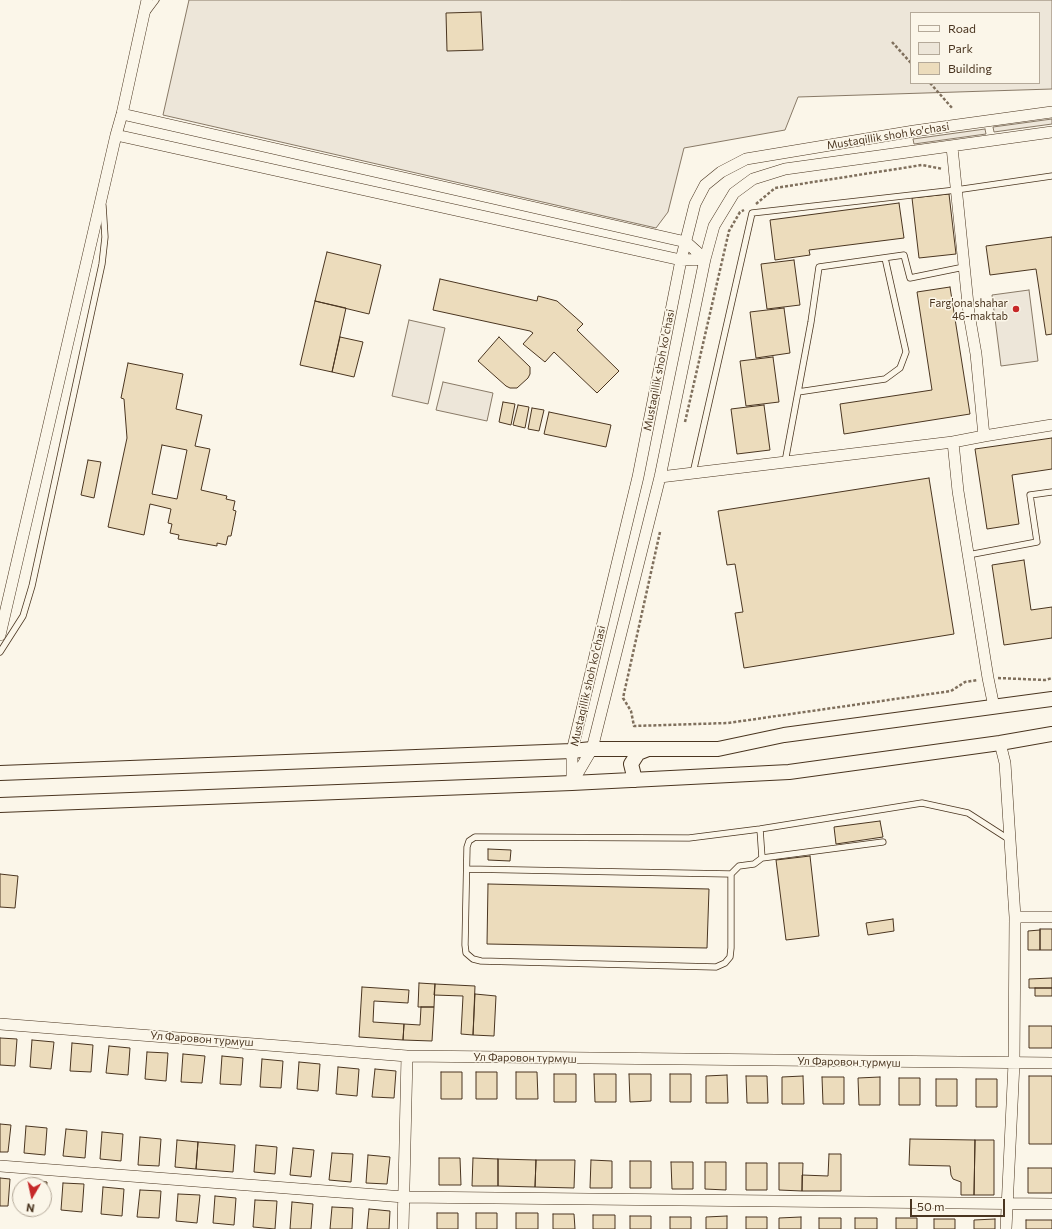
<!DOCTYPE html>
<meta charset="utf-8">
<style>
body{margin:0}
#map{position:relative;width:1052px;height:1229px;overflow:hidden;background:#fbf6e9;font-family:Commissioner,sans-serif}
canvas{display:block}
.legend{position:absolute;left:910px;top:12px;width:130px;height:72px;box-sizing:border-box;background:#fbf6e9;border:1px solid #b4a999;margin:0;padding:5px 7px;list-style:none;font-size:12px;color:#4a3520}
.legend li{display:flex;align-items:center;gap:8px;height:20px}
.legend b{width:20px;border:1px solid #b4a999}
.north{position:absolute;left:12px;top:1177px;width:40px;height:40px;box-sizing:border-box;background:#fbf6e9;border:1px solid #b4a999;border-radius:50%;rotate:189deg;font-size:11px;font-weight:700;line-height:16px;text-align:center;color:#4a3520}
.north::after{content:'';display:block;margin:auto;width:14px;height:18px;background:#c62828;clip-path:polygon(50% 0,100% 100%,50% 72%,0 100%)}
.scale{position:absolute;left:910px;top:1199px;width:95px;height:18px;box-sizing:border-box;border:2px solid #4a3520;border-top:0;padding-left:5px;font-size:12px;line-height:14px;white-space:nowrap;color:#4a3520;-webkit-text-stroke:3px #fbf6e9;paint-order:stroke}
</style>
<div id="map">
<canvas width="1052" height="1229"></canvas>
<ul class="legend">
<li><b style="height:5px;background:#fbf6e9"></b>Road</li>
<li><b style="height:11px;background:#ede6d9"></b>Park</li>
<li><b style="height:11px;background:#ecdcbc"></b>Building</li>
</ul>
<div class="north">N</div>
<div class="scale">50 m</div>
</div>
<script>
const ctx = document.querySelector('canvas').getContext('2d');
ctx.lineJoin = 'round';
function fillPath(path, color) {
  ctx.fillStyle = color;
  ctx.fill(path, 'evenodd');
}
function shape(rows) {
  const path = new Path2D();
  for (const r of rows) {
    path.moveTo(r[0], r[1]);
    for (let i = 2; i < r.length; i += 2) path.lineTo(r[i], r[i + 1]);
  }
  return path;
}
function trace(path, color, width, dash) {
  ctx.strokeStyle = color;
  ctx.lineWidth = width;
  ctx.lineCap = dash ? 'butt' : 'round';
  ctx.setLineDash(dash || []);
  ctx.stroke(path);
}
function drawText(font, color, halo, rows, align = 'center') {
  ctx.font = font + ' Commissioner,sans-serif';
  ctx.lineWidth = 3;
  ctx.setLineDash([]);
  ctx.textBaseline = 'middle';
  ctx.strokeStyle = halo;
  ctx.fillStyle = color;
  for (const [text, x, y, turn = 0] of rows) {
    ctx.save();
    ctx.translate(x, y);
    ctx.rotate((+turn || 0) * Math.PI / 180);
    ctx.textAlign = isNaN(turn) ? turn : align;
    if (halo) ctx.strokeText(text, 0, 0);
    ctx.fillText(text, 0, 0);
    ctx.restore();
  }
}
const green = shape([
 [189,0,1052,0,1052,89,798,97,785,130,684,148,668,212,656,228,163,115,189,0],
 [911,13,1039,13,1039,83,911,83,911,13],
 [1052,119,1052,124,994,132,993,127,1052,119],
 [985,129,986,134,914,144,913,139,985,129],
 [1029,290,1038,361,1001,366,992,295,1029,290],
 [409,320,445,328,428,404,392,396,409,320],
 [443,382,493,393,487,421,436,410,443,382]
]);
fillPath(green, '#ede6d9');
trace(green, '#887966', 1);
const building = shape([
 [481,12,483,50,447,51,446,13,481,12],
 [949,194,956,254,919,258,912,198,949,194],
 [899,203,904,238,809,250,810,255,775,260,770,220,899,203],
 [1052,237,1052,334,1046,335,1036,269,990,275,986,246,1052,237],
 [327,252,381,265,369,314,315,301,327,252],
 [794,260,800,305,767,309,761,264,794,260],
 [440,279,537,301,538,296,557,301,583,324,577,330,619,371,597,393,554,352,545,362,523,344,533,333,530,331,433,310,440,279],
 [950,287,970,414,844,434,840,404,932,390,917,292,950,287],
 [315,301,346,308,332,372,300,365,315,301],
 [784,308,790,353,756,358,750,312,784,308],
 [340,337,363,342,354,377,332,372,340,337],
 [499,337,530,367,530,374,528,378,517,388,510,388,506,386,478,361,499,337],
 [773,357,779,402,746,406,740,361,773,357],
 [128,363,183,374,176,409,202,415,195,446,210,449,201,490,227,496,226,499,235,501,233,510,236,511,231,536,228,536,226,545,217,543,217,546,178,539,179,535,170,533,172,524,168,523,171,509,150,504,144,535,108,527,127,438,124,399,121,398,128,363],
 [162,445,187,450,177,499,152,494,162,445],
 [503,402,515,404,511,425,499,422,503,402],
 [518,405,529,407,525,428,513,425,518,405],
 [764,405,770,450,737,454,731,409,764,405],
 [532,408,544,410,539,431,528,429,532,408],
 [549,412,611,425,606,447,544,434,549,412],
 [1052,438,1052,469,1012,475,1019,524,987,529,975,449,1052,438],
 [88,460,101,462,94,498,81,495,88,460],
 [929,478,954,634,744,668,735,613,743,612,735,564,727,565,718,511,929,478],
 [1024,560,1031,610,1052,607,1052,638,1004,645,992,565,1024,560],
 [880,821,883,837,836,844,834,827,880,821],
 [488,849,511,850,510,861,488,860,488,849],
 [810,856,819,936,786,940,776,860,810,856],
 [0,874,18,876,15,908,0,907,0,874],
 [488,884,709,889,707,948,487,944,488,884],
 [893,919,894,931,868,935,866,923,893,919],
 [1040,929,1052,929,1052,950,1040,950,1040,929],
 [1040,930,1040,950,1028,950,1028,931,1040,930],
 [1052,978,1052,988,1029,988,1029,979,1052,978],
 [419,983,435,984,434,1007,418,1007,419,983],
 [435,984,475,986,473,1035,461,1034,463,996,434,995,435,984],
 [362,987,409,990,408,1003,374,1001,373,1022,404,1024,403,1040,359,1037,362,987],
 [1035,988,1052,988,1052,996,1035,996,1035,988],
 [475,994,496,996,494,1036,473,1035,475,994],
 [421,1007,434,1007,432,1041,403,1040,404,1024,420,1025,421,1007],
 [1029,1026,1052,1026,1052,1048,1029,1048,1029,1026],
 [0,1038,17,1039,15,1066,0,1065,0,1038],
 [32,1040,54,1042,51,1069,30,1067,32,1040],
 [72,1043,93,1045,91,1072,70,1071,72,1043],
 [109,1046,130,1048,128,1075,106,1073,109,1046],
 [147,1052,168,1053,166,1081,145,1079,147,1052],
 [183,1054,205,1056,202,1083,181,1082,183,1054],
 [222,1056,243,1058,241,1085,220,1084,222,1056],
 [262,1059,283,1061,281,1088,260,1087,262,1059],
 [299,1062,320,1064,318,1091,297,1089,299,1062],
 [338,1067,359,1069,357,1096,336,1094,338,1067],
 [375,1069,396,1071,394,1098,372,1097,375,1069],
 [441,1072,462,1072,462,1099,441,1099,441,1072],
 [476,1072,497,1072,497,1099,476,1099,476,1072],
 [516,1072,537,1072,538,1099,516,1099,516,1072],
 [554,1074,576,1074,576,1102,554,1102,554,1074],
 [594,1074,616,1074,616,1102,595,1102,594,1074],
 [629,1074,651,1074,651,1101,630,1102,629,1074],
 [670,1074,691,1074,691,1102,670,1102,670,1074],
 [727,1075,728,1103,706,1103,706,1076,727,1075],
 [746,1076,767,1076,768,1103,747,1103,746,1076],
 [803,1076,804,1104,782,1104,782,1077,803,1076],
 [1029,1076,1052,1076,1052,1144,1029,1144,1029,1076],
 [822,1077,844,1077,844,1104,823,1104,822,1077],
 [880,1077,880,1105,859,1105,858,1078,880,1077],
 [899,1078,920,1078,920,1105,899,1105,899,1078],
 [936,1079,957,1079,957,1106,936,1106,936,1079],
 [976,1079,997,1079,997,1107,976,1107,976,1079],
 [0,1124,11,1125,8,1152,0,1152,0,1124],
 [26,1126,47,1128,45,1155,24,1153,26,1126],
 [66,1129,87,1131,85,1158,63,1156,66,1129],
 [102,1132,123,1134,121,1161,100,1159,102,1132],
 [140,1137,161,1139,159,1166,138,1165,140,1137],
 [910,1139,975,1140,974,1195,961,1195,961,1182,953,1179,951,1175,950,1166,909,1165,910,1139],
 [177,1140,198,1142,196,1169,175,1167,177,1140],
 [975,1140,994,1140,994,1195,974,1195,975,1140],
 [198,1142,235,1145,233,1172,196,1169,198,1142],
 [256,1145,277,1147,275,1174,254,1172,256,1145],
 [293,1148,314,1150,311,1177,290,1175,293,1148],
 [332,1153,353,1154,351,1182,329,1180,332,1153],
 [829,1154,841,1154,841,1191,802,1191,802,1175,828,1176,829,1154],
 [368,1155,390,1157,387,1184,366,1183,368,1155],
 [439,1158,460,1158,461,1185,439,1185,439,1158],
 [473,1158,498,1159,498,1186,472,1186,473,1158],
 [498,1159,536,1160,535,1187,498,1186,498,1159],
 [536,1160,575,1160,574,1188,535,1187,536,1160],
 [591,1160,612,1161,612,1188,590,1188,591,1160],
 [630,1161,651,1161,651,1188,630,1188,630,1161],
 [671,1162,693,1162,693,1189,672,1189,671,1162],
 [705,1162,726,1162,726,1190,705,1189,705,1162],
 [746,1163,767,1163,767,1190,746,1190,746,1163],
 [779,1163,803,1163,802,1191,779,1190,779,1163],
 [1028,1168,1052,1168,1052,1193,1028,1193,1028,1168],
 [0,1178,10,1179,8,1206,0,1206,0,1178],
 [26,1180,47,1182,45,1209,42,1209,44,1209,44,1185,26,1185,26,1180],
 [63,1183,84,1184,82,1212,61,1210,63,1183],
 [103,1187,124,1189,122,1216,101,1214,103,1187],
 [140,1190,161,1191,159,1218,137,1217,140,1190],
 [178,1194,200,1195,197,1223,176,1221,178,1194],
 [215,1196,236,1198,234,1225,213,1223,215,1196],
 [255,1200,277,1201,275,1229,253,1227,255,1200],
 [292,1202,313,1204,311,1229,290,1229,292,1202],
 [332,1207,353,1208,352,1229,330,1229,332,1207],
 [369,1209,390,1211,389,1229,367,1229,369,1209],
 [437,1213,458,1213,458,1229,437,1229,437,1213],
 [476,1213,497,1213,497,1229,476,1229,476,1213],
 [516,1213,538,1213,538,1229,516,1229,516,1213],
 [553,1214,574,1214,575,1229,553,1229,553,1214],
 [593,1215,615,1215,615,1229,593,1229,593,1215],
 [630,1216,651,1216,651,1229,630,1229,630,1216],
 [727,1216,727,1229,706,1229,706,1217,727,1216],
 [670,1217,691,1217,691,1229,670,1229,670,1217],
 [746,1217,767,1217,767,1229,746,1229,746,1217],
 [801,1217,801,1229,779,1229,779,1218,801,1217],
 [819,1218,841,1218,841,1229,819,1229,819,1218],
 [855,1218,877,1218,877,1229,855,1229,855,1218],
 [896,1218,917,1218,917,1229,896,1229,896,1218],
 [934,1219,955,1219,955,1229,934,1229,934,1219],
 [995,1219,995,1229,974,1229,974,1220,995,1219],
 [1026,1220,1052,1220,1052,1229,1026,1229,1026,1220]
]);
fillPath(building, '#ecdcbc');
trace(building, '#4a3520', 1);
const service = shape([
 [147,12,156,0],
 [798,392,885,379,900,368,906,352,885,258],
 [785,462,811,322,819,267,904,255,910,278,964,267],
 [693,473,752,213,956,190,1052,176],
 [968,555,1037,542,1030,495,1052,492],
 [0,652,23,616,32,586,102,264,105,237,103,206],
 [760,829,762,858,754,864,739,866,731,874,731,948,730,957,725,963,716,967,481,961,473,959,466,953,465,945,467,847,469,841,475,837,689,838,760,829,922,803,968,813,1010,840],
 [762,858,883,842],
 [467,869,731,874]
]);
const minor = shape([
 [122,114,686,242,705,259],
 [116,135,681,260,705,259],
 [984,436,1052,425],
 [953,442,958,491,988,678,994,707],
 [660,477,953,442,984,436,976,354,969,314,952,147],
 [0,635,116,135,122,114,147,0],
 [1000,743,1005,763,1015,917,1014,1063,1006,1229],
 [572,783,572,751,638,477,681,260,695,204,705,185,721,172,746,159,914,131,1052,112],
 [572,783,592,749,660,477,705,259,714,226,734,193,753,179,785,169,1052,132],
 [1015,917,1052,917],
 [0,1024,407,1056,1052,1063],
 [0,1166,404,1197,1052,1204],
 [403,1229,407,1056]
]);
const tertiary = shape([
 [0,773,572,751,592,749,718,749,784,735,1052,699],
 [635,780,631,764,638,753,648,749],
 [0,805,572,783,789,772,1000,743,1052,734]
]);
trace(service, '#4a3520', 7);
trace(minor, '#4a3520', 12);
trace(tertiary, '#4a3520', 16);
trace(shape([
 [892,42,911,63],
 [930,83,953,109],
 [756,204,775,188,922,165,943,169],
 [685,422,729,231,740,212,744,210],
 [660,532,623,698,631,711,634,726,728,723,951,691,965,682,978,680],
 [998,678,1045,680,1052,678]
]), '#7f6f5c', 2.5, [3, 2]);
trace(service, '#fbf6e9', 5.5);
trace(minor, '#fbf6e9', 11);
trace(tertiary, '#fbf6e9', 14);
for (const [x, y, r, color] of [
 [1016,309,4,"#c62828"]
]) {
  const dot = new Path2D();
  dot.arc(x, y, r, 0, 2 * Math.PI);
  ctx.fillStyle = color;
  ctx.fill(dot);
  trace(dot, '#fbf6e9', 1.5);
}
drawText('11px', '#4a3520', '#fbf6e9', [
 ["Mustaqillik shoh ko'chasi",888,136,-9],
 ["Mustaqillik shoh ko'chasi",659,370,-79],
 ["Mustaqillik shoh ko'chasi",588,686,-77],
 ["Ул Фаровон турмуш",202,1039,4],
 ["Ул Фаровон турмуш",525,1058,1],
 ["Ул Фаровон турмуш",849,1062,1]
]);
drawText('11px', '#4a3520', '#fbf6e9', [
 ["Farg'ona shahar",1008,303],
 ["46-maktab",1008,316]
], 'right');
</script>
